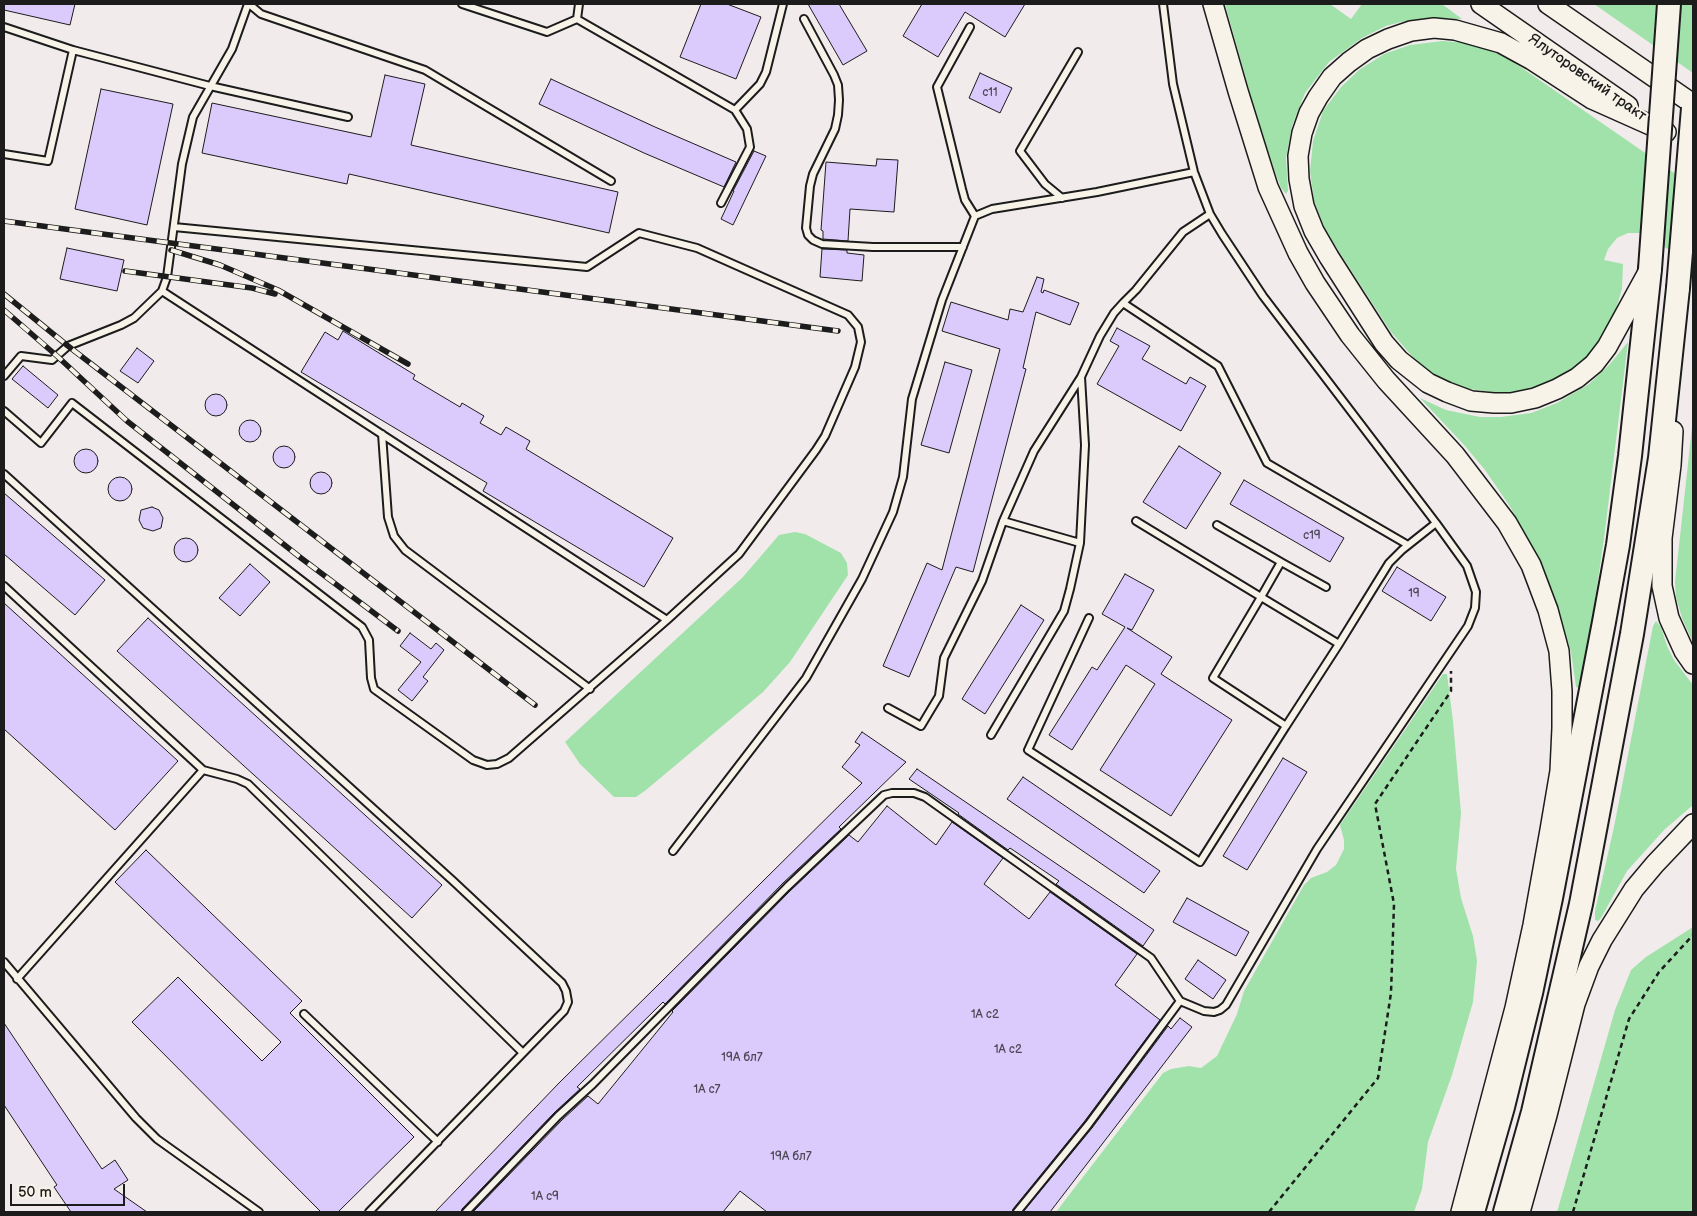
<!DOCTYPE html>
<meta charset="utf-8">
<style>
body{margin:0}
#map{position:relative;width:1697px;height:1216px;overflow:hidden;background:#f1ebec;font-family:"Balsamiq Sans",sans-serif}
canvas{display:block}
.frame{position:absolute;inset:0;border:5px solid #1c1c1c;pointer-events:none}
.scale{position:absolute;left:10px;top:1184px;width:115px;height:22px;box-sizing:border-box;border:2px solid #1c1c1c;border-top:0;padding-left:6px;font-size:15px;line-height:18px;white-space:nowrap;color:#1c1c1c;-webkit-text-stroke:4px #f7f3e8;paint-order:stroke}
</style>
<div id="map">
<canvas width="1697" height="1216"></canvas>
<div class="frame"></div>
<div class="scale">50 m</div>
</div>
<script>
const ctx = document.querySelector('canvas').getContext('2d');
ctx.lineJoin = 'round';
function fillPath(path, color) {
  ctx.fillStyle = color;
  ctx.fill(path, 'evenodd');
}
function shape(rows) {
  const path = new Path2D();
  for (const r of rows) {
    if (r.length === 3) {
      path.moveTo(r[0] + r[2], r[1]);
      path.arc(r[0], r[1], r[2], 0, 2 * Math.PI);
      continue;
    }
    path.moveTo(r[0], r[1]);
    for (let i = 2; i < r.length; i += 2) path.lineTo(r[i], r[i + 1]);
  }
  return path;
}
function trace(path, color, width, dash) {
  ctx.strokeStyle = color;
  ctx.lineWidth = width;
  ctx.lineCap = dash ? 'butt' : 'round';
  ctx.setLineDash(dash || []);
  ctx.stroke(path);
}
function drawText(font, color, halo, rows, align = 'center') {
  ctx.font = font + ' "Balsamiq Sans",sans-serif';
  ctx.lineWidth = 4.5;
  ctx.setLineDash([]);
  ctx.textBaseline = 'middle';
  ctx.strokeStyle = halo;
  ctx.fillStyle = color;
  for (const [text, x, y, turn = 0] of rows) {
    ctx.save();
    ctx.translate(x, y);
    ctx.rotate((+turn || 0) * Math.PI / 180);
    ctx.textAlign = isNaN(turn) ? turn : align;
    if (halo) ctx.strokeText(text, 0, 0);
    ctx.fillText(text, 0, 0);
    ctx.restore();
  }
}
fillPath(shape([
 [1225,4,1330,4,1351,19,1362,4,1442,4,1462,19,1428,18,1401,22,1386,26,1362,38,1329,62,1305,93,1292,126,1286,158,1288,191,1286,194,1281,188,1275,172,1257,118],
 [1594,4,1693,4,1693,73],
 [1442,41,1470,43,1498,54,1512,61,1693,186,1693,264,1641,233,1628,233,1617,238,1608,249,1604,260,1623,264,1622,289,1613,319,1606,333,1590,354,1568,372,1557,379,1531,389,1504,393,1491,392,1462,388,1438,377,1418,363,1391,332,1334,244,1325,229,1314,201,1310,171,1313,141,1323,111,1341,87,1359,70,1384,54,1410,45],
 [1628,342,1604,539,1582,687,1579,688,1576,687,1571,652,1547,579,1511,508,1485,470,1465,446,1420,398,1446,410,1480,417,1501,417,1531,413,1557,403,1589,384,1609,365],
 [1693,418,1693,643,1682,618,1676,597,1675,582],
 [795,532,805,534,841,553,847,563,848,575,790,662,763,692,646,790,636,797,614,797,580,764,565,742,742,578,779,535],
 [1656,621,1661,627,1667,646,1674,660,1693,685,1693,805,1664,830,1627,871,1601,918,1598,921,1595,920,1595,911,1614,827,1653,626],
 [1443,674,1447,674,1453,721,1461,813,1456,869,1461,898,1473,936,1477,961,1473,1002,1452,1075,1428,1142,1422,1189,1414,1212,1056,1212,1163,1073,1171,1069,1189,1066,1201,1068,1217,1056,1237,1014,1244,991,1304,885,1311,878,1327,872,1336,865,1344,849,1344,840,1340,825],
 [1693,927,1693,1212,1557,1212,1615,1010,1631,970,1646,957]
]), '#a1e2ab');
const building = shape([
 [4,4,75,4,70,25,4,10,4,4],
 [701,4,727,4,761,17,736,79,680,57,701,4],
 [808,4,839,4,867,51,843,65,808,4],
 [922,4,1025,4,1005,37,965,12,938,57,903,36,922,4],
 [980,73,1012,88,1000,113,969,98,980,73],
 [385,75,425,84,411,145,618,192,609,233,349,174,347,184,202,153,212,103,371,137,385,75],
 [551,79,655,127,736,162,724,187,644,153,539,104,551,79],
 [101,89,173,104,147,225,75,209,101,89],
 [754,151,766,156,733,225,721,219,734,191,733,191,754,151],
 [877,159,898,160,894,212,850,209,848,241,823,239,823,231,821,230,826,162,876,166,877,159],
 [67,248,124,260,117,291,60,279,67,248],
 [822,249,847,250,847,253,864,255,862,281,820,277,822,249],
 [1037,277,1044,279,1041,292,1043,293,1044,290,1079,303,1070,325,1036,312,1023,368,1026,369,973,572,956,567,909,677,883,666,927,563,942,570,1000,349,942,331,951,302,1008,320,1010,309,1023,312,1037,277],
 [1117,328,1150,346,1142,359,1186,384,1190,377,1206,386,1181,431,1097,384,1119,346,1110,341,1117,328],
 [343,331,415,375,413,379,460,407,462,403,484,416,480,423,501,435,506,427,530,441,526,449,673,538,644,587,483,491,487,483,301,372,325,332,338,340,343,331],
 [137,348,154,361,138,383,120,371,137,348],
 [945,362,972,370,949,453,921,445,945,362],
 [23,366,58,395,48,408,12,379,23,366],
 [216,405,11],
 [250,431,11],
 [1179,446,1221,473,1186,529,1143,502,1179,446],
 [284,457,11],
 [86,461,12],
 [321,483,11],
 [120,489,12],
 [1244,480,1344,538,1330,562,1230,504,1244,480],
 [4,493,105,580,75,615,4,554,4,493],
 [152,507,159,510,163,518,161,528,153,531,143,528,139,520,141,510,152,507],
 [186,550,12],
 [250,564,270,582,240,616,219,598,250,564],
 [1397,567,1446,597,1431,621,1382,591,1397,567],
 [1125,574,1154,590,1132,630,1127,628,1172,657,1161,674,1232,720,1171,816,1100,770,1155,684,1126,665,1072,750,1049,735,1092,667,1097,670,1125,627,1102,614,1125,574],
 [4,603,178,761,115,830,4,729,4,603],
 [1021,605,1044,620,985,714,962,699,1021,605],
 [148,618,442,885,412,918,117,651,148,618],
 [410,633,431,649,436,643,444,650,423,677,428,681,412,701,398,690,421,662,400,646,410,633],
 [862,732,906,762,839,827,841,829,783,883,665,1004,663,1002,577,1087,580,1089,554,1113,462,1209,461,1212,435,1212,559,1083,862,783,842,767,860,745,855,742,862,732],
 [1283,758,1307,772,1247,870,1223,856,1283,758],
 [917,769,1154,930,1143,946,1056,884,1059,881,1010,848,1008,850,958,814,959,813,909,779,917,769],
 [1023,777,1160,871,1144,893,1007,799,1023,777],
 [887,806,936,845,952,822,1003,858,984,884,1029,919,1050,892,1137,954,1115,985,1160,1020,1084,1122,1013,1209,1012,1212,767,1212,740,1191,723,1212,473,1212,562,1120,588,1096,598,1104,673,1012,672,1011,790,891,849,835,858,842,887,806],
 [146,850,302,1001,290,1013,414,1137,338,1212,321,1212,132,1022,178,977,262,1061,281,1042,115,882,146,850],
 [1187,898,1249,932,1236,956,1173,922,1187,898],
 [1198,960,1226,980,1213,999,1185,979,1198,960],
 [1180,1018,1192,1027,1050,1212,1023,1212,1092,1128,1168,1026,1171,1029,1180,1018],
 [4,1023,102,1169,115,1160,128,1180,114,1189,147,1212,71,1212,54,1187,57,1185,4,1105,4,1023]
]);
fillPath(building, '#dbcafc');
trace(building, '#1c1c1c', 1);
const lane = shape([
 [249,4,261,14,425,70,611,181],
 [462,4,547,32,577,19],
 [579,4,577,19,735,110],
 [1163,4,1173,84,1194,172,1210,214,1183,232,1136,290,1123,303,1218,366,1267,463,1408,545],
 [804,19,834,75,838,85,839,100,838,115,835,129,813,174,810,186,806,228,808,235,813,240,822,244,873,247,963,247],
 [4,27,73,50,210,86,348,117],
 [970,27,937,87,962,189,965,200,975,216],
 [4,154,48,161,73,50],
 [1062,198,1045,184,1020,151,1078,52],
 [721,203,750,147,747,129,735,110,760,84,766,72,783,4],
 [162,291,667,620,739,554,816,450,825,436,855,367,861,342,858,327,848,315,697,248,639,233,587,267,174,227],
 [4,376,21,356,52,360,68,346,121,325,134,318,162,291,167,277,182,164,193,117,232,49,248,4],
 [1081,377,1034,451,1003,521,1080,543,1085,445,1081,377,1100,336,1114,313,1123,303],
 [4,411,41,443,72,403,362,627,369,640,371,678,374,689,473,760,487,765,497,764,509,758,667,620],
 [382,434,388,517,394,536,405,550,590,689],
 [4,474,452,880,562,983,566,991,568,1002,564,1011,523,1053,248,784,237,779,203,770,4,586],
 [1136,521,1261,597,1281,562,1217,525],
 [1281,562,1326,587],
 [1089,618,1028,750,1200,862,1286,726],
 [1339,644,1261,597,1213,678,1286,726,1339,644,1389,563,1402,550,1436,523],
 [888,708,921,726,939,696,944,658,982,581,1003,521],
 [991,735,1064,611,1070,589,1080,543],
 [673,851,806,678,862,579,893,512,903,477,912,399,942,300,975,216,992,209,1097,192,1194,172],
 [4,962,136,1118,157,1139,259,1212],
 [17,979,203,770],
 [304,1014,438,1142],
 [369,1212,523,1053],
 [466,1212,558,1116,593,1084,787,887,884,795,892,793,914,793,925,797,1151,958,1180,1001,1204,1011,1214,1012,1220,1010,1226,1005,1317,849,1468,626,1475,608,1476,592,1467,566,1436,523,1263,296,1222,234,1210,214],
 [1017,1212,1088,1125,1180,1001]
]);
const primary = shape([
 [1213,4,1238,91,1268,187,1298,253,1315,283,1350,335,1386,380,1455,455,1507,523,1531,565,1548,610,1559,651,1562,691,1562,728,1560,771,1550,830,1533,925,1515,1008,1461,1212],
 [1481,4,1628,106],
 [1548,4,1693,104],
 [1647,274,1607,347,1594,364,1577,378,1557,389,1535,398,1511,403,1494,403,1471,401,1447,392,1428,383,1399,360,1384,343,1329,257,1314,231,1304,206,1299,179,1298,156,1302,133,1309,113,1318,97,1332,77,1349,62,1367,49,1388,39,1411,31,1434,28,1455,30,1501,43,1532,60,1592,99,1666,132],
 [1673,431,1671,465,1662,538,1662,586,1669,618,1684,651,1693,664],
 [1520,1212,1547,1115,1575,1004,1589,966,1602,940,1634,889,1655,864,1693,824]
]);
const highway = shape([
 [1473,1212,1503,1107,1531,993,1551,898,1604,622,1618,545,1630,456,1650,269],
 [1505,1212,1533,1112,1581,904,1632,634,1660,458,1678,288]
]);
trace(lane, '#1c1c1c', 10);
trace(primary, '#1c1c1c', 22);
trace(highway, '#1c1c1c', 26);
trace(shape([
 [1269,1212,1378,1078,1391,993,1394,904,1375,804,1451,691,1451,671],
 [1573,1212,1629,1019,1659,972,1693,935]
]), '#1c1c1c', 2.5, [5, 4]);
trace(lane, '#f7f3e8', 6);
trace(primary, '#f7f3e8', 19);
trace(highway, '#f7f3e8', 22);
const rail = shape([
 [4,221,838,331],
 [171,250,220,265,278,290,408,364],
 [125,271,252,288,275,294],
 [4,294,68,346,535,705],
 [4,310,57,356,127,421,301,558,398,631]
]);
trace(rail, '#1c1c1c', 5.5);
trace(rail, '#f7f3e8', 4, [11]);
const highwayBridge = shape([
 [1650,269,1669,4],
 [1678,288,1693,108]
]);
trace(highwayBridge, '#1c1c1c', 26, []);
trace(highwayBridge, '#f7f3e8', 22);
drawText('12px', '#4c4854', null, [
 ["с11",990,93],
 ["с19",1312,536],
 ["19",1414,594],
 ["1А с2",985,1015],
 ["1А с2",1008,1050],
 ["19А бл7",742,1058],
 ["1А с7",707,1090],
 ["19А бл7",791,1157],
 ["1А с9",545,1197]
]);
drawText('15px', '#1c1c1c', '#f7f3e8', [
 ["Ялуторовский тракт",1587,78,35]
]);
</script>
